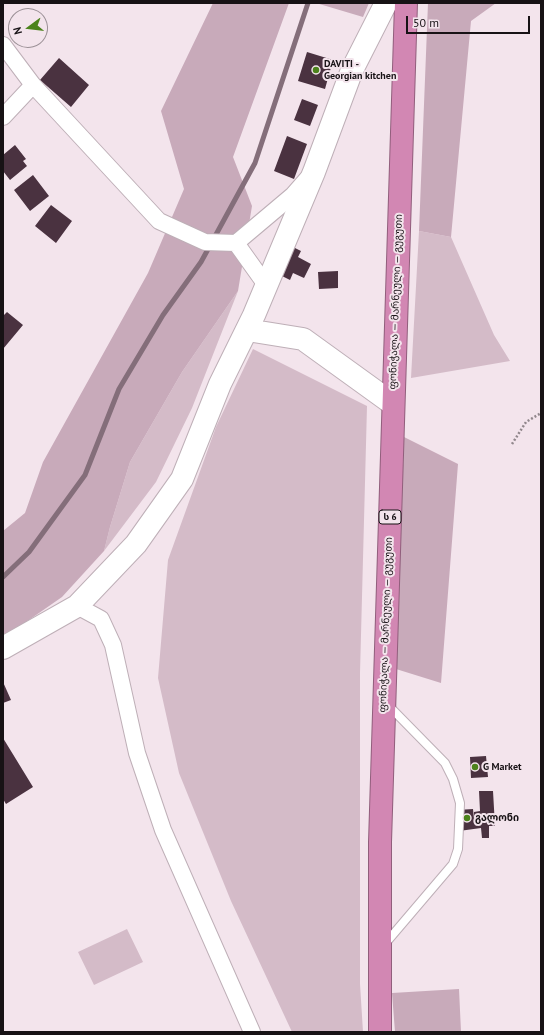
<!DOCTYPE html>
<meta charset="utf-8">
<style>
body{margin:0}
#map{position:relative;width:544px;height:1035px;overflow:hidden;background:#f3e4ec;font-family:"PT Sans",sans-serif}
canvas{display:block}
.frame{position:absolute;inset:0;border:4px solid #171215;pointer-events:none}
.north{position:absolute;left:8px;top:8px;width:40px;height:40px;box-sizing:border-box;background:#f3e4ec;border:1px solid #9b9096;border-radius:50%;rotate:255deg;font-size:11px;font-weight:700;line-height:16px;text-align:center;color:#171215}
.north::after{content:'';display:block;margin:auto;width:14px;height:18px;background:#4c831c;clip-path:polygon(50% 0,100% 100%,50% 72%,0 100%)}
.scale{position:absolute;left:406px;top:16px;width:124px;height:18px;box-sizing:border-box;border:2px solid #171215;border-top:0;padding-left:5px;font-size:12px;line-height:14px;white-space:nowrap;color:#171215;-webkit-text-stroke:3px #f3e4ec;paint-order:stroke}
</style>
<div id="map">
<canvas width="544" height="1035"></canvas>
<div class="frame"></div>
<div class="north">N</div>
<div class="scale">50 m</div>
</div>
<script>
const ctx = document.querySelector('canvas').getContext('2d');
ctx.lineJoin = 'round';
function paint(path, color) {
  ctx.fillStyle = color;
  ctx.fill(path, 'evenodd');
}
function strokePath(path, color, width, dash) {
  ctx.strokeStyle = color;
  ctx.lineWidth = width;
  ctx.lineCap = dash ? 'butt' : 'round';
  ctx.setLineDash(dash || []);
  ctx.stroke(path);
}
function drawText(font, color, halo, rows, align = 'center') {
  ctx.font = font + ' "PT Sans","Noto Sans Georgian",sans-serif';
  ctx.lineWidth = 4;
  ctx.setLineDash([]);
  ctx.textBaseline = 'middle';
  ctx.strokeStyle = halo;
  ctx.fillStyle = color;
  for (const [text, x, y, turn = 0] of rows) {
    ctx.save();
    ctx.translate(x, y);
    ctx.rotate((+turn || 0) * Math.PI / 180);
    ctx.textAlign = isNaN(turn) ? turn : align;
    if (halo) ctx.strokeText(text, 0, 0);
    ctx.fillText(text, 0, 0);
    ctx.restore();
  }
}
paint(new Path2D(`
 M419,231L451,237L494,335L510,361L411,378Z
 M238,291L192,408L156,482L104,551L110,527L130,462L182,372Z
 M253,349L367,406L360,673V984L363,1032H292L231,901L179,773L158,678L168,560L216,427Z
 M127,929L143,962L94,985L78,952Z`), '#d4bbc8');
paint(new Path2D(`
 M213,3H289L233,157L252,206L238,291L182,372L130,462L110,527L104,551L62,597L3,638V531L25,513L43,462L148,273L184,189L161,111Z
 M316,3H369L363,17Z
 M428,3H496L471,21L451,237L419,231Z
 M404,437L458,464L441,683L396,669Z
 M459,989L461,1032H395L392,993Z`), '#c8aaba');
strokePath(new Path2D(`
 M3,577L29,552L85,475L119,389L163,315L201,262L255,163L308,3`), '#846e7a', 5);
paint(new Path2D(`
 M307,52L333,60L325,89L298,81Z
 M59,58L89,85L71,107L40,80Z
 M302,99L318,105L310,126L294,120Z
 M287,136L307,144L294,179L274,171Z
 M15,145L26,159L23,161L27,166L10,180L3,171V155Z
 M33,175L49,196L30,211L14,190Z
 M51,205L72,221L56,243L35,226Z
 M289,245L301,251L298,257L311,264L304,278L293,273L290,280L276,273Z
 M338,271V288L319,289L318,272Z
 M7,312L23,325L3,349V316Z
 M3,682L11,700L3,703Z
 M3,738L33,787L6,804L3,799Z
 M486,756L488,777L471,778L470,757Z
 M479,791H493L495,826H489V838H482L481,828L459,831L457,810L473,809L474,819V812L480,811Z`), '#4a3240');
const lane = new Path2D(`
 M384,945L453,864L458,849L460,803L453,779L445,763L388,705`);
const street = new Path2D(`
 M3,45L33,85L159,221L205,242L236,243L293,195L307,179
 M3,117L33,85
 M236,243L266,285
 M77,606L101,619L113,645L137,753L163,830L252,1032`);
const secondary = new Path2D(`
 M247,330L303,339L393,404
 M3,648L77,606L136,544L182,479L220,384L254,315L314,172L352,70L386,3`);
const highway = new Path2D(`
 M380,1032V842L406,3`);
strokePath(lane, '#beafb7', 10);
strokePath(street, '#beafb7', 18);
strokePath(secondary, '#beafb7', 24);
strokePath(highway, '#915e7c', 24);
strokePath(new Path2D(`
 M512,444L526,422L541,413`), '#91878c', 2.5, [2, 2]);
strokePath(lane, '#fff', 8);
strokePath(street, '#fff', 16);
strokePath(secondary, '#fff', 22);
strokePath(highway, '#d287b3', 22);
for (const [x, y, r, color] of [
 [316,70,4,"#4c831c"],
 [475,767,4,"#4c831c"],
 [467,818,4,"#4c831c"]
]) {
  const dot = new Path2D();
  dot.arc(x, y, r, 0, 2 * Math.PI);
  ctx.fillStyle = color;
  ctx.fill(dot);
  strokePath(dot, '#f3e4ec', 1.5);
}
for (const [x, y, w] of [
 [390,517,22]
]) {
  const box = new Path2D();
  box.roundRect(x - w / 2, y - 7, w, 14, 3);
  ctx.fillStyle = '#f3e4ec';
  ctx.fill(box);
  strokePath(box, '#171215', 1);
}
drawText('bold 9px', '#171215', null, [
 ["ს 6",390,517]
]);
drawText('bold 10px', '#171215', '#f3e4ec', [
 ["DAVITI -",324,64],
 ["Georgian kitchen",324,76],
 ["G Market",483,767],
 ["გალონი",475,818]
], 'left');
drawText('10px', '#171215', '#f3e4ec', [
 ["ფონიჭალა — მარნეული — გუგუთი",396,302,-88],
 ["ფონიჭალა — მარნეული — გუგუთი",386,625,-88]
]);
</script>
